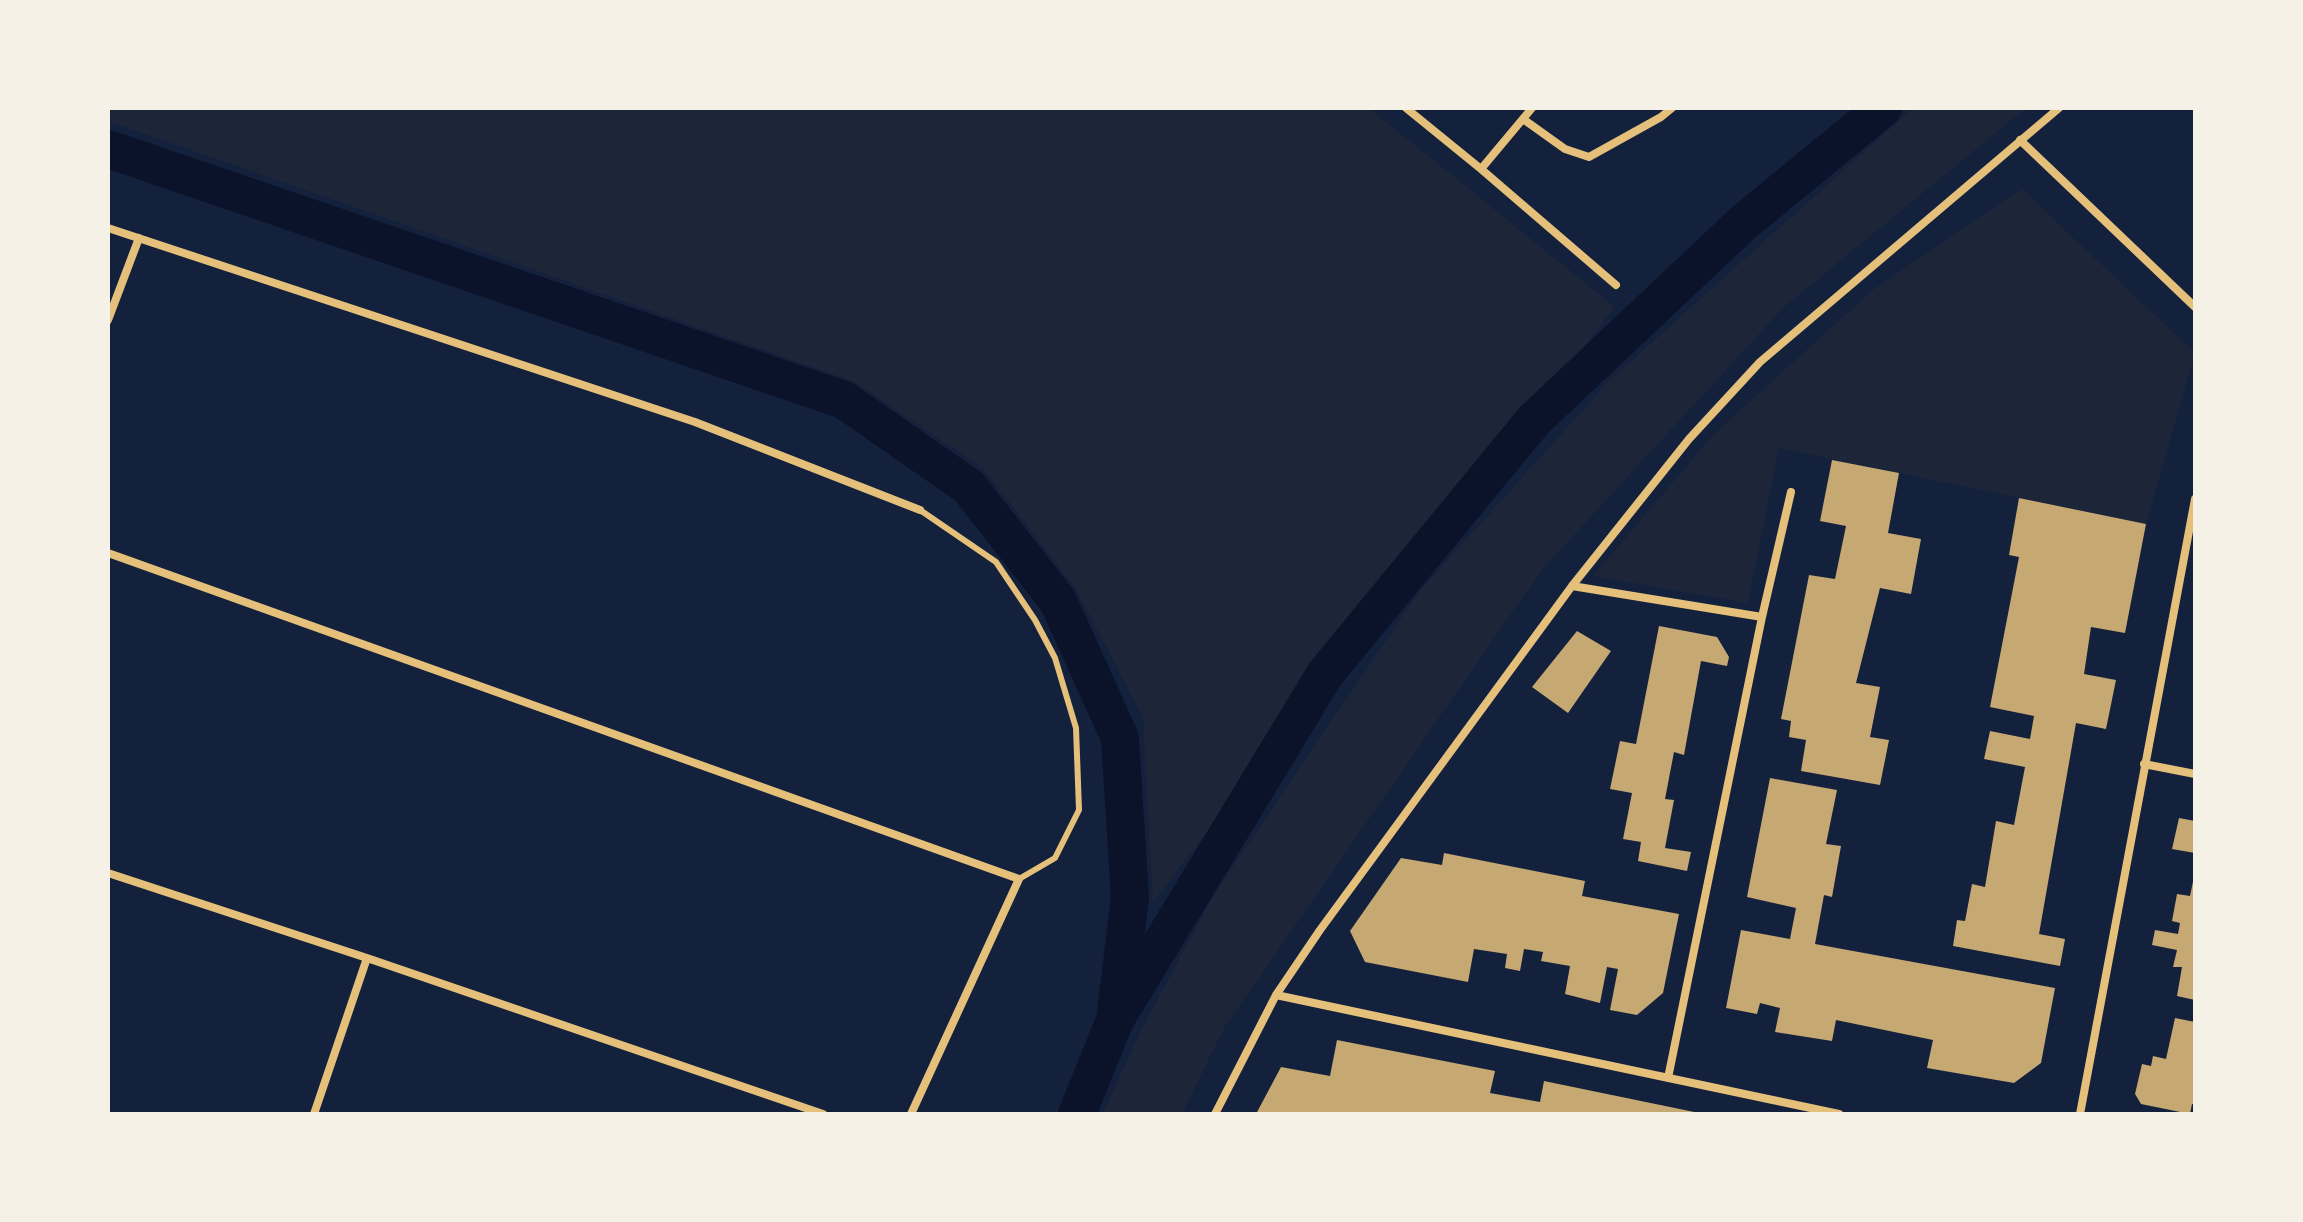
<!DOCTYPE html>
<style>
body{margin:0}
#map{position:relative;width:2303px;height:1222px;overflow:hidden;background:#14213d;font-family:Roboto,sans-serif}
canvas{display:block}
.frame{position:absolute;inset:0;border:110px solid #f6f1e7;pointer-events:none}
</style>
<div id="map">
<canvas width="2303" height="1222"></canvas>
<div class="frame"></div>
</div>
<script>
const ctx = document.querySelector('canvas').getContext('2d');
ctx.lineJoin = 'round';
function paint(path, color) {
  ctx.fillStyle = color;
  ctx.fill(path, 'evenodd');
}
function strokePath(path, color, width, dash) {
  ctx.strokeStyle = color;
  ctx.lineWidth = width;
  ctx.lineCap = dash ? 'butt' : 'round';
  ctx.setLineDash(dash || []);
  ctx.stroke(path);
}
paint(new Path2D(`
 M108,108H1369L1615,307L1153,902L1143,717L1076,589L984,469L855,382L108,121Z
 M1913,108H2026L1783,308L1540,572L1224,1028L1182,1114H1103L1140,1032L1215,893L1419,592L1610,380Z
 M2022,189L2195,353L2146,524L1779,448L1748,603L1593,576L1713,435L1874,289Z`), '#1d2539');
strokePath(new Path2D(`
 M108,149L844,400L969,487L1058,601L1120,738L1130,898L1115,1020
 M1077,1114L1115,1020L1325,674L1534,420L1743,223L1883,108`), '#0b132b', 38);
paint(new Path2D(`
 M1832,460L1899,473L1888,533L1921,539L1911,594L1880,588L1856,683L1880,687L1870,737L1889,740L1880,785L1801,771L1806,740L1789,737L1791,721L1781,719L1809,575L1835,579L1846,526L1820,521Z
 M2019,498L2146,524L2125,633L2091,627L2084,674L2116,680L2106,729L2076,723L2039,934L2065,939L2060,966L1953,946L1957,920L1965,921L1972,884L1985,887L1996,821L2014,825L2025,767L1984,759L1990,731L2030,739L2034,716L1990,707L2019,557L2009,555Z
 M1659,626L1717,637L1729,657L1727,666L1701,661L1684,755L1674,752L1665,799L1674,800L1665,848L1691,852L1687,871L1638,861L1641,842L1623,839L1632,793L1610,789L1620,741L1636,744Z
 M1577,631L1611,651L1568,713L1532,687Z
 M1770,778L1837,790L1826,844L1841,846L1832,897L1824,895L1815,944L2055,988L2041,1063L2014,1083L1927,1068L1933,1040L1836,1020L1832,1041L1775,1032L1780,1008L1760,1003L1757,1014L1726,1008L1741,930L1790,939L1796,908L1747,897Z
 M2179,818L2195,821V853L2172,849Z
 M1444,853L1585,881L1582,896L1679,914L1663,993L1637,1015L1610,1010L1618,969L1607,967L1600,1003L1565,994L1570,966L1541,961L1543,952L1524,949L1520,971L1505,968L1507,954L1474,949L1468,982L1365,962L1350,931L1401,858L1442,865Z
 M2194,877L2195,878V1000L2177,996L2182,967H2173L2177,950L2152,945L2155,930L2178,934L2180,923L2172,921L2177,894L2190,896Z
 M2175,1018L2195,1022V1105L2192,1104L2190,1114L2141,1104L2135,1094L2142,1064L2151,1066L2153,1056L2166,1059Z
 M1337,1040L1495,1071L1490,1093L1540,1102L1544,1081L1704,1114H1256L1281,1067L1330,1076Z`), '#c6a872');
strokePath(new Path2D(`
 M920,510L996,562L1035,620L1055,658L1076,728L1079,810L1055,858L1019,879`), '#e5c07b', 6);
strokePath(new Path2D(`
 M1406,108L1481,169L1616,285
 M1523,119L1565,149L1589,157L1661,117L1672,108
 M2020,140L2195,307
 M1481,169L1532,108
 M108,228L695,422L920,510
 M108,320L139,238
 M108,553L1019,879L911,1114
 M1572,586L1762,617
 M2144,764L2195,774
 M108,873L367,958L823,1114
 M1276,995L1839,1114
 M1668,1078L1762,617L1791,492
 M314,1114L367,958
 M1215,1114L1276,995L1320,930L1572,586L1689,439L1760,362L2059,108
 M2080,1114L2195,499`), '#e5c07b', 8);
</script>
